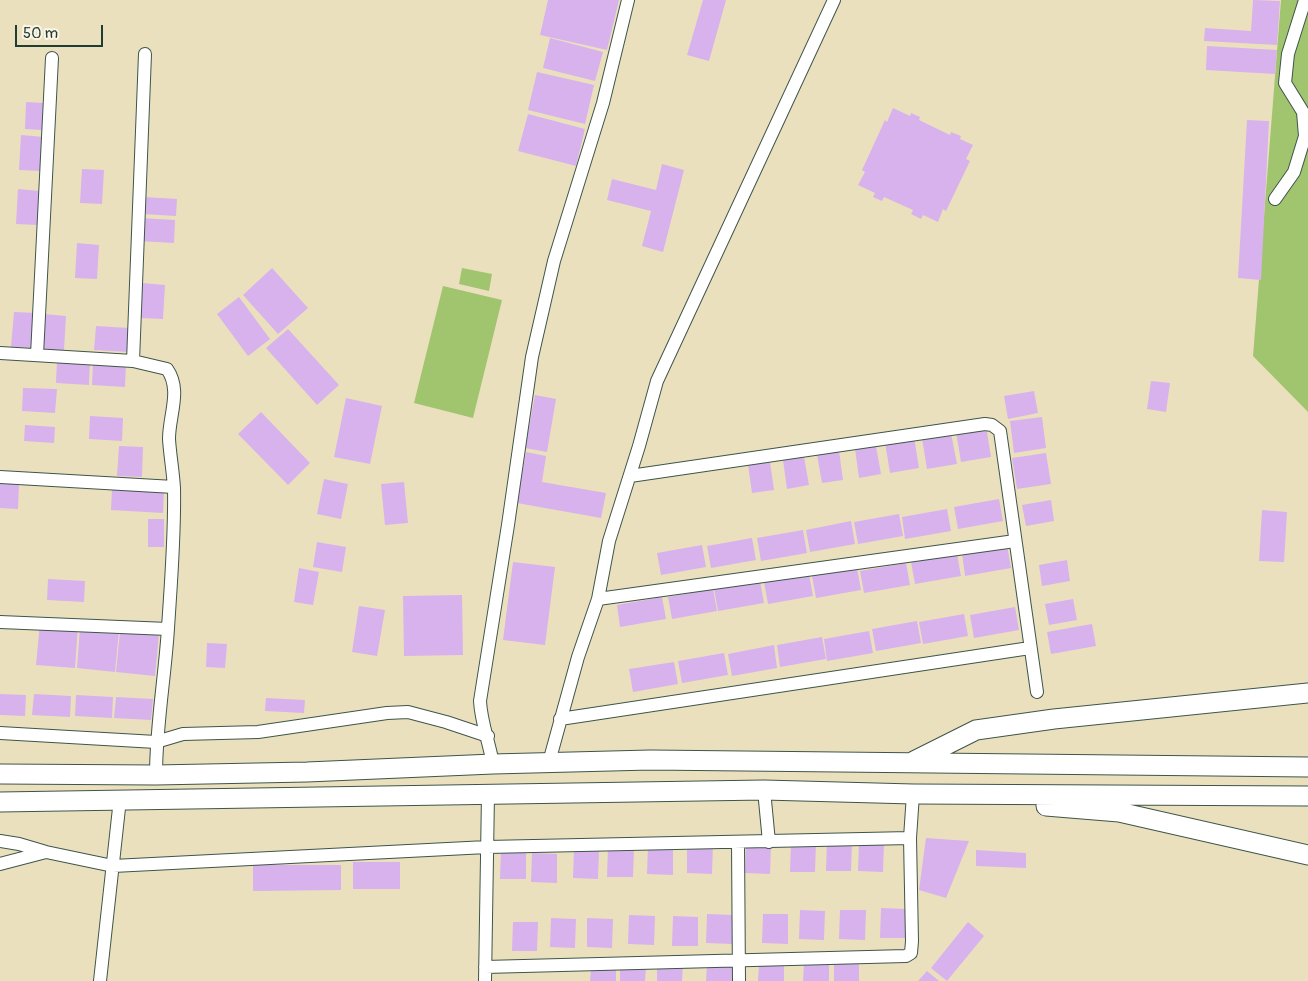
<!DOCTYPE html>
<style>
body{margin:0}
#map{position:relative;width:1308px;height:981px;overflow:hidden;background:#ebe0be;font-family:Pangolin,sans-serif}
canvas{display:block}
.scale{position:absolute;left:15px;top:25px;width:88px;height:22px;box-sizing:border-box;border:2px solid #1f3d34;border-top:0;padding-left:6px;font-size:15px;line-height:18px;white-space:nowrap;color:#1f3d34;-webkit-text-stroke:4px #fcf5e5;paint-order:stroke}
</style>
<div id="map">
<canvas width="1308" height="981"></canvas>
<div class="scale">50 m</div>
</div>
<script>
const ctx = document.querySelector('canvas').getContext('2d');
ctx.lineJoin = 'round';
function paint(path, color) {
  ctx.fillStyle = color;
  ctx.fill(path, 'evenodd');
}
function strokePath(path, color, width, dash) {
  ctx.strokeStyle = color;
  ctx.lineWidth = width;
  ctx.lineCap = dash ? 'butt' : 'round';
  ctx.setLineDash(dash || []);
  ctx.stroke(path);
}
paint(new Path2D(`
 M1281,0H1308V412L1253,356Z
 M462,268L492,274L489,291L459,284Z
 M443,286L502,300L473,418L414,403Z`), '#a1c56e');
paint(new Path2D(`
 M548,0H619L607,50L540,35Z
 M703,0H726L709,61L687,55Z
 M1253,0L1280,1L1277,45L1204,41L1205,28L1251,31Z
 M550,38L603,52L595,81L543,68Z
 M1207,46L1277,50L1275,74L1206,70Z
 M537,72L594,85L585,124L528,110Z
 M26,102L43,103L42,130L25,129Z
 M893,108L910,116L911,113L920,117L919,120L950,135L951,132L961,136L960,139L973,145L966,159L970,161L946,211L943,209L938,222L923,215L921,219L911,214L913,210L884,197L882,201L873,197L875,193L858,185L865,172L862,170L885,120L887,122Z
 M528,114L585,129L576,166L518,151Z
 M1247,120L1269,121L1261,280L1238,278Z
 M21,135L44,137L41,171L19,170Z
 M662,164L684,170L663,252L642,246L651,211L607,200L612,179L656,190Z
 M82,169L104,170L102,204L80,203Z
 M18,189L40,191L38,225L16,224Z
 M144,197L177,199L176,216L143,214Z
 M140,218L175,220L174,243L139,241Z
 M77,243L99,245L97,279L75,278Z
 M272,268L308,308L278,334L243,295Z
 M142,283L165,285L163,319L140,318Z
 M239,297L270,339L248,356L217,314Z
 M14,312L36,313L34,348L11,347Z
 M43,314L66,316L64,350L42,349Z
 M96,326L129,328L128,352L94,350Z
 M288,329L339,385L317,405L266,348Z
 M57,360L90,361L89,385L56,383Z
 M93,361L126,363L125,387L92,385Z
 M1151,381L1170,383L1166,412L1147,409Z
 M23,388L57,389L55,413L22,411Z
 M1034,391L1038,413L1008,419L1004,396Z
 M535,395L556,399L547,452L525,448Z
 M346,398L382,406L370,464L334,457Z
 M261,412L310,463L288,485L238,434Z
 M90,416L123,418L122,441L89,439Z
 M1042,417L1046,448L1014,453L1010,421Z
 M25,425L55,427L54,443L24,441Z
 M986,426L991,457L961,462L956,432Z
 M951,433L957,464L927,469L922,438Z
 M914,437L919,468L890,473L885,442Z
 M119,446L143,447L142,477L117,476Z
 M876,446L881,474L859,478L855,449Z
 M839,451L843,480L822,483L817,455Z
 M526,452L546,456L542,482L606,493L601,518L517,503Z
 M1046,453L1051,484L1017,489L1012,458Z
 M804,457L809,485L787,489L783,460Z
 M770,462L774,490L752,493L748,465Z
 M324,479L348,484L341,519L317,514Z
 M404,482L408,523L385,525L381,484Z
 M0,483L19,484L18,509L0,508Z
 M112,488L164,491L163,513L111,510Z
 M999,499L1003,521L958,529L954,507Z
 M1051,500L1054,521L1026,526L1022,505Z
 M947,509L951,531L905,539L902,517Z
 M1262,510L1287,512L1284,562L1259,561Z
 M899,514L903,536L858,544L854,522Z
 M148,519H164V547H148Z
 M851,521L855,544L810,552L806,530Z
 M803,530L807,553L761,561L757,538Z
 M752,538L756,560L711,568L707,546Z
 M317,542L346,547L342,572L313,567Z
 M702,545L706,567L661,575L657,553Z
 M1007,545L1011,568L965,576L962,553Z
 M957,554L961,576L915,584L911,562Z
 M1067,560L1070,581L1042,586L1039,565Z
 M513,562L555,567L545,645L503,640Z
 M906,563L910,585L864,593L860,571Z
 M299,568L319,572L313,605L294,602Z
 M857,568L861,590L816,598L812,576Z
 M809,574L813,596L768,604L764,582Z
 M48,579L85,581L84,602L47,600Z
 M760,581L764,603L718,611L714,589Z
 M713,589L717,611L672,619L668,597Z
 M462,595L463,655L404,656L403,596Z
 M662,597L666,619L620,627L617,605Z
 M1073,599L1077,620L1049,625L1045,604Z
 M359,606L385,610L377,656L352,652Z
 M1015,607L1019,630L974,638L970,615Z
 M964,614L968,636L923,644L919,622Z
 M917,621L921,643L876,651L872,629Z
 M40,623L78,627L75,668L36,665Z
 M1092,624L1096,646L1051,654L1047,632Z
 M80,627L119,631L115,672L77,668Z
 M120,631L159,634L155,676L116,672Z
 M869,631L873,653L827,661L824,639Z
 M822,637L826,659L780,667L777,645Z
 M207,643L227,644L225,668L206,667Z
 M774,645L777,668L732,676L728,654Z
 M724,653L728,675L682,683L678,661Z
 M674,662L678,684L633,692L629,669Z
 M0,694L26,695L25,716L0,715Z
 M34,694L71,696L70,717L32,715Z
 M76,695L113,697L112,718L75,716Z
 M116,697L153,699L151,720L114,718Z
 M266,698L305,700L304,713L265,711Z
 M926,838L969,841L946,898L919,890Z
 M827,841L852,842L851,871H826Z
 M791,842L816,843L815,872H790Z
 M859,842L884,843L883,872L858,871Z
 M687,844H713L712,874L687,873Z
 M746,844L771,845L770,874L745,873Z
 M648,845H673V875L647,874Z
 M608,847L634,848L633,877H607Z
 M501,849L526,850V879H500Z
 M574,849L599,850L598,879L573,878Z
 M976,850L1026,853V868L976,866Z
 M532,853L557,854V883L531,882Z
 M353,862H400V889H353Z
 M253,865H341V890L253,891Z
 M881,908L906,909L905,938H880Z
 M800,910L825,911L824,940L799,939Z
 M840,910H866L865,940L839,939Z
 M707,914L733,915L732,944L706,943Z
 M763,914H788V944L762,943Z
 M629,915L655,916L654,945L628,944Z
 M673,916L698,917V946H672Z
 M551,918L576,919L575,948L550,947Z
 M587,918L613,919L612,948L587,947Z
 M513,922H538L537,951H512Z
 M968,922L984,936L947,981L931,968Z
 M834,959H859V981H834Z
 M657,962L683,963L682,981H657Z
 M804,962H829V981H803Z
 M707,964H732V981H706Z
 M759,964L784,965V981H758Z
 M620,965L646,966L645,981H620Z
 M591,969L616,970V981H590Z
 M927,971L939,981H918Z`), '#d8b2ec');
const minor = new Path2D(`
 M1275,199L1294,172L1305,136L1303,112L1285,83L1288,54L1305,0
 M0,353L133,361L167,369C182,390 169,415 169,439C170,455 173,471 174,488C175,534 171,581 168,628C165,677 156,725 156,775
 M37,355L52,58
 M133,361L145,54
 M630,476L985,424L992,425L1000,431L1037,692
 M0,477L174,487
 M598,599L1015,541
 M0,622L168,629
 M560,719L1030,648
 M0,733L156,742L183,734L258,732L387,713L408,712L446,722L488,736
 M549,762L578,657L598,599L609,541L639,446L657,381L834,0
 M493,764C489,742 481,722 480,701L508,525L532,357L554,261L603,103L628,0
 M764,790L769,842
 M0,841L19,844L46,852L113,866L487,847L910,838
 M738,843L739,981
 M0,864L46,852
 M485,967L906,956L911,953L912,941L910,838L913,794
 M100,981L120,799
 M485,981L488,794`);
const highway = new Path2D(`
 M914,761L976,730L1054,719L1308,693
 M0,774L156,775L307,772L493,764L650,760L1308,767
 M0,802L764,790L913,794L1308,796
 M1046,806L1119,812L1308,855`);
strokePath(minor, '#3e5549', 14);
strokePath(highway, '#3e5549', 21);
strokePath(minor, '#fff', 12);
strokePath(highway, '#fff', 19);
</script>
